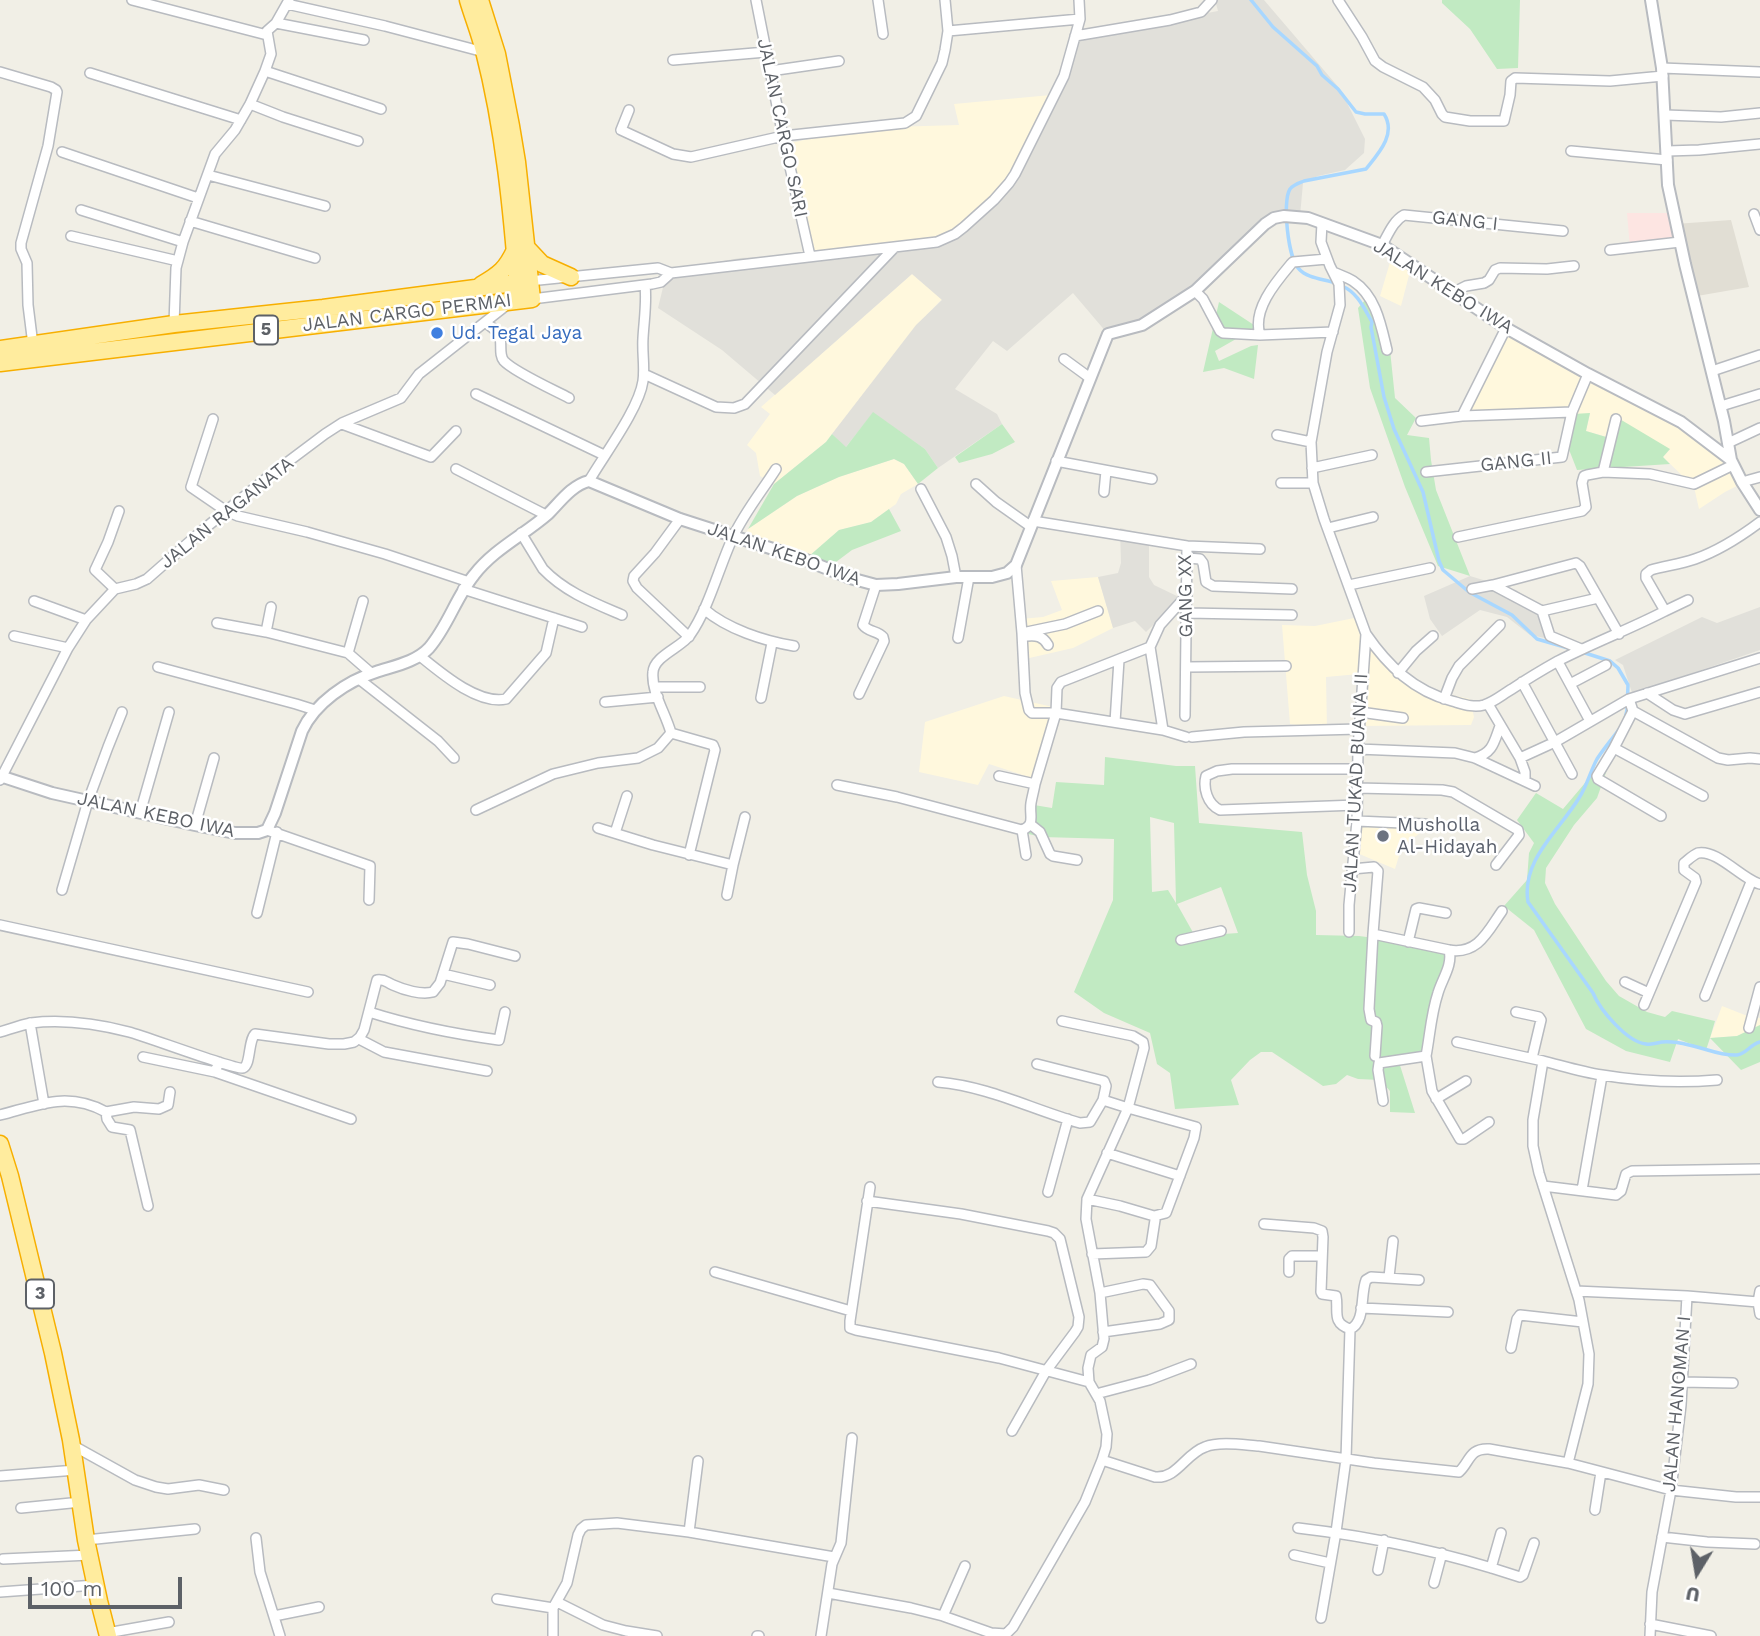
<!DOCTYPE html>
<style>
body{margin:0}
#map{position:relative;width:1760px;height:1636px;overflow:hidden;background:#f1efe6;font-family:"Work Sans",sans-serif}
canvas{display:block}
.north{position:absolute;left:1662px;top:1538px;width:70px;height:70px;-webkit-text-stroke:5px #fff;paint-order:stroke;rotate:191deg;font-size:19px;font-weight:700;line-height:28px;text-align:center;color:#5d6167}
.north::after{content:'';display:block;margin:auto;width:24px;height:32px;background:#5d6167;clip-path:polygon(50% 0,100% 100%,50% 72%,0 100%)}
.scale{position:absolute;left:28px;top:1577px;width:154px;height:32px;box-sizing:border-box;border:4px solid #5d6167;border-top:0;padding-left:9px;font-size:21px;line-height:24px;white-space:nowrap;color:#5d6167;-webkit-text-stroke:5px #fff;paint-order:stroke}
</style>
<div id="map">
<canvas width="1760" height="1636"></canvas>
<div class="north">U</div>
<div class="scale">100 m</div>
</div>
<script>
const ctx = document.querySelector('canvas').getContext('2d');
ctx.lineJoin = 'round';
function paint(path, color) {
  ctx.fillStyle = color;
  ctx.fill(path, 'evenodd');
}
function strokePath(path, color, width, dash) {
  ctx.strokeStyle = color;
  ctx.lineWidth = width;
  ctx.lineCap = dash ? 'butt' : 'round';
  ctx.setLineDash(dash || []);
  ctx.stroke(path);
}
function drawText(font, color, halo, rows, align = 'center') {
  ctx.font = font + ' "Work Sans",sans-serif';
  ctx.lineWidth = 5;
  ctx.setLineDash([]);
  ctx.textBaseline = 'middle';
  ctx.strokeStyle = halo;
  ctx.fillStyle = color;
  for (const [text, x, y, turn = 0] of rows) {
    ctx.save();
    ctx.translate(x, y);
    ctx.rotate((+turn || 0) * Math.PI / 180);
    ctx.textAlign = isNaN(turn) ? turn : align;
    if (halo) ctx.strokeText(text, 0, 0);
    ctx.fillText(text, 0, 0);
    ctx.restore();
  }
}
paint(new Path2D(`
 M1051,95L1013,177L959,232L861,251L804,255L787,144L856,128L959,125L954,104Z
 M1394,249L1413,260L1401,306L1380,296Z
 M912,274L942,299L916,326L826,442L774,484L760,476L756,453L747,445L770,414L761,407Z
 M1509,326L1593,371L1737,464L1751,479L1725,492L1699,509L1694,487L1663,457L1670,449L1614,439L1586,431L1590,414L1465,415Z
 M894,459L904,464L918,484L901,494L896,504L871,522L839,530L808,557L744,537L748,529L797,496L839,477Z
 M1098,577L1113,628L1073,648L1025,659L1020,619L1043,617L1062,610L1051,581Z
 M1364,616L1369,637L1398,674L1435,691L1470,699L1474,717L1471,725L1356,726L1359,674L1326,677L1327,730L1290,724L1282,625L1315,626Z
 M1004,696L1053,707L1035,779L989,764L978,785L919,772L925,722Z
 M1440,819L1402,846L1395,869L1357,853H1351L1360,844V820L1383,821Z
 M1722,1006L1750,1017L1760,1018V1025L1737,1036L1710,1038Z`), '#fff8dd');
paint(new Path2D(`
 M1215,0H1264L1340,89L1365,139L1364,153L1345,170L1318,176L1303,183L1300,216L1265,219L1196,289L1154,315L1107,333L1073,293L1007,351L993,341L955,389L997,414L1002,424L938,468L925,449L873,413L845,448L832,434L916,325L942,300L912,274L775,395L722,350L658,308L667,271L740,258L804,255L861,251L959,232L1013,177L1078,37L1218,11Z
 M1120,528L1149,535V577L1154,585L1181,598L1146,632L1135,621L1113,628L1098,577L1118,573L1121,563Z
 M1470,576L1516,590L1541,607L1560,641L1530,635L1507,617L1480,610L1442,636L1430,619L1424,596Z
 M1760,607V650L1649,688L1633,696L1623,665L1615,660L1702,617L1717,623Z`), '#e1e0da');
paint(new Path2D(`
 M1731,220L1749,287L1697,296L1675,224Z`), '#e1ded4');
paint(new Path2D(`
 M1627,213H1671L1683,246L1630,248Z`), '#fde5e2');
paint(new Path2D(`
 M1442,0H1520L1518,68L1497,69L1470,29L1442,3Z
 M1366,299L1390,350L1395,398L1416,418L1407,435L1429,438L1431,460L1436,490L1470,576L1438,566L1405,487L1370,388L1358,308Z
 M1219,302L1257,327L1215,351L1219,361L1251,346L1258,345L1254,379L1224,368L1203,372Z
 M873,412L925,449L938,468L918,484L904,464L894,459L839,477L797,496L748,529L774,484L826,442L832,434L846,447Z
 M1590,413L1586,431L1613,439L1618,418L1670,449L1663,457L1670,464L1577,470L1568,447L1573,414Z
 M1002,424L1015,442L992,454L959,463L955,457Z
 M889,509L901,531L852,550L832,565L808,557L839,530L871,522Z
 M1105,757L1176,766H1195L1199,823L1302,832L1307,875L1316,911V935L1359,936L1452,948L1426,1057L1398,1059L1415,1113L1390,1112V1091L1380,1080L1358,1079L1347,1075L1336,1084L1323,1086L1272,1052H1261L1250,1060L1231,1080L1239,1105L1175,1109L1170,1073L1157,1064L1150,1033L1104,1013L1074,992L1113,900L1114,839L1042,837L1024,833L1034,805L1052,808L1056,782L1104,785ZM1150,817L1174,823L1176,903L1168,890L1152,892ZM1221,887L1238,933L1195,936L1177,904Z
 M1601,764L1608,767L1597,798L1574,825L1546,868L1545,883L1555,904L1606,981L1619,996L1647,1012L1665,1017L1672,1011L1715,1021L1710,1038L1737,1036L1760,1025V1062L1741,1070L1710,1038L1706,1050L1678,1039L1670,1062L1626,1051L1586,1029L1534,930L1504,906L1527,880L1529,853L1534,843L1517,820L1536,793L1563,809Z`), '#c1eac2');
strokePath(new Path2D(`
 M1251,0L1273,27L1317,66L1322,75L1338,89L1356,112L1365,114H1384C1397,134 1378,154 1366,169L1304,181C1299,183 1294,184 1290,189C1282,201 1288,259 1299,269C1307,278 1323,279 1335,283
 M1342,286C1357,292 1364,308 1372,322L1371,327L1384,397L1394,429L1423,492L1439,561L1443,570L1469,592L1512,615L1537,639L1568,648
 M1582,652L1610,661L1618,668L1628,685L1627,710L1625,719
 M1620,728C1613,738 1604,748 1597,759C1590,772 1587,786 1579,798C1559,831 1521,860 1528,902L1593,993C1600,1010 1627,1042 1646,1044C1652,1045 1657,1043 1662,1042C1671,1041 1681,1043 1689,1045C1705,1048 1720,1056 1737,1055C1746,1054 1751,1044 1760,1042`), '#a8d7ff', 3.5);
const minor = new Path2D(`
 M132,0L267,35
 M756,0L783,136L810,256
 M878,0L883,34
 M945,0L948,31L1080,19
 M1338,0L1362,37L1375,61L1383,67L1423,87L1435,100L1442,114L1445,117L1470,121H1504L1510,95L1511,81L1515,78L1610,81L1663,76
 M287,4L385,26L484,52
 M276,23L364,40
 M1075,36L1170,20L1201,12L1212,0
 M673,60L766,52
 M1662,68L1760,72
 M265,71L381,109
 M770,71L839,61
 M0,72L51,87L56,90L57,92L48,146L21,243V249L27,263L28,305L33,345
 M90,73L241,120
 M250,104L283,117L358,141
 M629,110L621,130L673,154L691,157L783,136L905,123L916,116L942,63L945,50L948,31
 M1665,115L1721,117L1760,113
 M1571,151L1667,160
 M1667,151L1699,150L1760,144
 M62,152L198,198
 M208,175L325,206
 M81,210L183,242
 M1754,214L1760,230
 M190,221L315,258
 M1322,223L1321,242L1330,266L1339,284L1340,305L1327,352L1311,442L1313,483L1324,519L1366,634C1388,666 1414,691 1452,701C1463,704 1473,708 1484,705C1494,702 1503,694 1512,689C1527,679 1542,670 1558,661C1593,643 1630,629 1665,611L1646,578V574L1651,570C1665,566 1681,564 1695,559C1718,551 1740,537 1760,522
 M71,236L178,261
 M1382,245C1388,235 1393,221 1404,215L1563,231
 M1610,250L1680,242
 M1333,272C1340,275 1347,277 1353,281C1376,296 1381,325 1387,350
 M529,281L658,268L671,273L937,242L955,234L964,227L994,200L1009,183L1015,174L1064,76L1080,19L1079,0
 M1195,291L1203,299L1220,331L1223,333L1260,335L1333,332
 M1454,292L1466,286L1484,283L1489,280L1495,270L1500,268L1547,269L1574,266
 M532,299L652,284L661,282L671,273
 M486,323C490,326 496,330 499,334C503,343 498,354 504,361C514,372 554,390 569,398
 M174,324L176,268L183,242L215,154L235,130L250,104L265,71L271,54L267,31L276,23L289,0
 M1260,335C1252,310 1275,283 1291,264L1293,262L1327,259
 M1064,359L1090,378
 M1712,371L1760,355
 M644,374L716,407L734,408L745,404L894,248
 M476,394L604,455
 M1721,406L1760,394
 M1462,416L1506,328
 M213,419L191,487L226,511L238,516L307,532L385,554L469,582
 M1421,421L1462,416L1572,412
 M342,424L431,457L456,431
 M1277,435L1311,442
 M1728,443L1760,428
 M1056,461L1152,479
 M1312,468L1372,455
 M456,469L546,515
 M1426,472L1562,457L1572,412L1588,374
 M1603,472L1616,419
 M589,481C604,455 639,409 643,381C645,367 642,353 643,338C644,320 647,302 645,285
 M1742,482L1760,477
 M1281,483H1313
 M976,484L996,502L1030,526
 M921,489L946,537L952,556L956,577
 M1104,492L1106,471
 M680,519L655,553L634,576L633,581L637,588L689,637
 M1033,521L1187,546L1185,716
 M1328,528L1373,517
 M521,533L543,569C565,592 594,603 622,615
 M1458,537L1582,511L1586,507L1582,483L1584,476L1587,475L1603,472L1650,474L1694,484L1733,465
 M1187,546L1260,549
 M1187,558L1200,559L1203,563L1206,582L1213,586L1292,589
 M1016,565L1022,633L1025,693L1029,710L1032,713H1056L1163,730
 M1349,585L1430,568
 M1493,585L1576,563L1580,566L1619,634
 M115,589L95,570L108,542L119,511
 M463,589L582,627
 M1472,589L1493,585L1542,611L1550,636L1581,649
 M34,601L86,620
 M704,609C727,629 764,641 794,646
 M1542,611L1598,598
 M1665,611L1688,600
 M1187,613L1292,615
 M217,623L266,632L348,653L371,673
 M266,632L271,607
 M1022,633L1065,624L1098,611
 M14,636L68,648
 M1027,636C1036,635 1043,636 1048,645
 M958,638L969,577
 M348,653L363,601
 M420,656C441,673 478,705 506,699L546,653L554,618
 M1558,662L1590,721
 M158,667L296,704L315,710
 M1187,667L1286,666
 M1398,673L1416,651L1433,636
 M359,679L438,741L454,758
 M1522,682L1572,774
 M1570,684L1606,665
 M655,687H700
 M1647,693L1673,710L1685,714L1760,692
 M859,694L884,641L883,637C878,631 868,632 863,625L876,585
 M761,698L772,643
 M1444,699L1452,678L1459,666L1500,625
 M1629,699L1633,711L1718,758L1728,760L1750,758L1760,759
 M605,702L658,697
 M1488,704L1520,758L1555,742L1629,699L1760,658
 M1633,711L1614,748L1703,796
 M1360,712L1403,718
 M1115,722L1119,660
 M671,733C666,714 651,692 653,672C654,656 682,647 690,635C709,608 719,567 733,537C744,513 762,491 776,469
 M671,733L713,745L715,750L689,855
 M1186,737L1163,730L1150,647L1160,625L1187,595
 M1192,737L1244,732L1359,729
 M1614,748L1597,776L1598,779L1661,816
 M1358,749L1455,753L1475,758L1535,786
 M1475,758C1493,753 1494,742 1500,726
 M1520,758L1525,772V781
 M999,776L1035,784L1056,713L1057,688L1061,682L1150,647
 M0,780L68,648L86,620L115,589L136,584L147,579L204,529L273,473L325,434L342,423L401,398L419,374L508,304
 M837,785L897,797L1022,830C1036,825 1029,815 1031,803C1032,797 1034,790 1035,784
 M1357,788L1442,790L1453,792L1518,830L1519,835L1496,865
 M1357,805L1220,810C1207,804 1203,788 1206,776L1217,771L1232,769H1357
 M476,810L553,774L598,763L638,758L658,748L671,733
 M140,813L169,712
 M1357,821L1425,824
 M1030,824L1040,832L1050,854L1053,856L1077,860
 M195,825L214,758
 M598,828L653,845L733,865L745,817
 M267,830L370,866L369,900
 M1022,830L1026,855
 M615,833L627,796
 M1352,869L1374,867L1378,871L1373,934L1449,950
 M62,890L88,801L108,747L122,712
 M727,895L733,865
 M257,913L277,832
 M0,925L308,992
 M1349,932V905L1357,821L1358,749L1366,634
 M1373,934L1369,1009L1371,1020L1376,1022L1377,1026L1375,1056
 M1181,940L1221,931
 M1408,942L1416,909L1419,908L1446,913
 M443,974L490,985
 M1625,982L1649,993
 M1705,996L1751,882
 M1644,1005L1696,882L1695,878L1684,870V863C1688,860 1693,855 1698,853C1717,849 1743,880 1760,884
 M369,1012C413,1026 454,1034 499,1040L505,1012
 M1516,1012L1539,1017L1541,1020L1532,1058
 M30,1023L44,1104
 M1749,1028L1760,987
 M0,1032C10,1029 21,1025 31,1023C63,1019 98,1024 129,1032C145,1036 235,1070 243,1068C251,1065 248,1041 255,1034L329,1044H344L354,1042L360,1037L364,1030L377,980C385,979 386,982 393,985C404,990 421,995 433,992L440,983L453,942L468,944L515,956
 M359,1039L384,1052L487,1071
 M1457,1042L1543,1061
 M1426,1056C1430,1035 1431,1014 1438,993C1442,979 1453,965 1449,950C1478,955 1488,931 1502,911
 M143,1057L215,1072
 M219,1062L215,1072L351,1119
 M1037,1064L1104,1081L1106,1086L1103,1100
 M938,1082C991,1087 1030,1109 1080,1123L1090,1122L1103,1100L1128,1108L1144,1048L1143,1042L1133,1036L1062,1021
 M1436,1099L1466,1081
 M1383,1101L1378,1070L1379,1063L1426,1056L1432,1091L1460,1139H1464L1489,1122
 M106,1112L134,1107L159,1109L168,1105L170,1092
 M0,1115C39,1105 67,1091 106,1112L107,1119L112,1127L130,1130L148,1206
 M1107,1153L1180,1176
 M1543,1186L1616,1195L1621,1191L1626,1174L1632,1171L1760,1169
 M870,1187L850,1321V1328L856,1330L999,1358L1089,1382
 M1582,1190L1602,1076
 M1048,1192L1068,1119
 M867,1201L961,1214L1048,1231L1054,1233L1060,1239L1079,1317L1078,1327L1075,1332L1046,1371L1012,1431
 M1264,1224L1314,1228L1322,1231L1323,1237L1321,1292L1322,1294L1336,1296C1339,1310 1331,1323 1350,1329
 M1092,1254L1146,1252L1151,1246L1155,1220L1154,1216
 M715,1272L851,1311
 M1289,1272V1259L1292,1256H1322
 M1389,1277L1393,1241
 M1576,1291L1687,1296L1758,1302
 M1760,1291L1758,1302L1760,1314
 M1100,1293L1143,1284L1150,1285L1169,1311V1320L1160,1324L1103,1332
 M1361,1308L1448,1312
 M1511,1348L1517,1319L1520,1315L1583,1322
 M1682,1382L1733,1383
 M1096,1394L1149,1380L1191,1364
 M72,1445L135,1480L156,1487L168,1489L199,1485L224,1490
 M1102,1460L1155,1477C1177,1479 1185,1454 1205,1447C1219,1441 1244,1445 1259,1446L1374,1463L1459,1472C1470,1462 1469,1448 1489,1449L1568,1463L1671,1490L1736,1497H1760
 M1568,1463L1588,1384L1589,1354L1579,1300L1539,1173L1533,1146V1120L1543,1061C1563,1066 1582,1072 1602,1075C1638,1081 1681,1083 1717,1080
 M0,1476L76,1470
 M21,1508L81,1502
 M1595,1510L1601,1472
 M1298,1528C1376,1537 1445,1552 1520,1577L1523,1575L1534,1543
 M689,1532L698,1461
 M1662,1537L1707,1542L1755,1544
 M256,1538L260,1572L280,1636
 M86,1540L195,1529
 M1294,1555L1330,1563
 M3,1559L90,1555
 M1491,1568L1501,1533
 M1378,1570L1384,1540
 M1434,1583L1442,1553
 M0,1592L95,1585
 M828,1593L911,1608L943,1616L991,1633L1006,1634L1013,1627L1085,1502L1102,1460L1106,1447L1107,1434L1100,1401L1089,1382L1088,1368L1091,1355L1102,1347L1104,1339L1100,1293L1086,1219L1087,1199L1128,1108L1196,1127L1194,1138L1166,1213L1154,1216L1120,1206L1087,1199
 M497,1599L553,1608
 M557,1602L603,1625L626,1631L657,1636
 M274,1616L319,1607
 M943,1616L965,1566
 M1321,1618L1336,1532L1346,1459L1350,1329C1366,1322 1360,1295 1366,1280L1371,1277L1419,1280
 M1650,1624L1711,1636
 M107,1633L169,1622
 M553,1636V1608L567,1583L578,1535L581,1529L586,1525L617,1523L689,1532L834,1557
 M757,1636H759
 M821,1636L832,1564L841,1543L852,1438
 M1650,1636L1652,1592L1671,1490L1681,1405L1687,1296`);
const tertiary = new Path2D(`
 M1651,0L1662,68L1668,185L1685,264L1724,421L1731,460L1742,482L1760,510
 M0,776L52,793L195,825L235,833H258L267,830L275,813L302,731C315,703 347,681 376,672C394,666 416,662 429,648C448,626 456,597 474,575C494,549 524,535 548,514C560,502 572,485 589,481L680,519L801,558L850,578L876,585L898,584L956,577H992L1007,573L1016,565L1108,334L1142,325L1195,291L1265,224L1274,218L1284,216L1308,218L1382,245L1506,328L1588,374L1681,422L1731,460`);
const trunk = new Path2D(`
 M468,0C473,17 480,34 484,51C504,129 512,211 518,291
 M527,248L542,264L571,277
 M481,285C500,274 506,269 515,250
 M0,349L174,324L323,308L529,281
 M0,363L532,299L517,162L511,126L497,54L480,0
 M0,1144L10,1176L53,1353L71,1440L86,1540L99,1601L108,1636`);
strokePath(minor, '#b8bbc0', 12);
strokePath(tertiary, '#b8bbc0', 14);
strokePath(trunk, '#f7af00', 19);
strokePath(minor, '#fff', 9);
strokePath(tertiary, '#fff', 10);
strokePath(trunk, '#ffec9e', 16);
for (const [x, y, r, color] of [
 [437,333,7,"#3f7fe0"],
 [1383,836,7,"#6b7280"]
]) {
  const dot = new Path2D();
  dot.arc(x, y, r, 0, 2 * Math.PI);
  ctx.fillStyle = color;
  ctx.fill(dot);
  strokePath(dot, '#fff', 2.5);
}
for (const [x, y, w] of [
 [266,330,24],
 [40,1294,28]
]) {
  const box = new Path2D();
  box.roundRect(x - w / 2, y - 14.5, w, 29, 5);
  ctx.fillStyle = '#fff';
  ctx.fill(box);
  strokePath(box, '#5d6167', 2);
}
drawText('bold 18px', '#5d6167', null, [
 ["5",266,330],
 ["3",40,1294]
]);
drawText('19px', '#5d6167', '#fff', [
 ["JALAN CARGO SARI",782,128,78],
 ["GANG I",1465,221,6],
 ["JALAN KEBO IWA",1443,287,32],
 ["JALAN CARGO PERMAI",407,313,-7],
 ["GANG II",1516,462,-6],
 ["JALAN RAGANATA",227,513,-39],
 ["JALAN KEBO IWA",784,554,19],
 ["GANG XX",1186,596,-91],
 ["JALAN TUKAD BUANA II",1356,783,-87],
 ["JALAN KEBO IWA",156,815,12],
 ["JALAN HANOMAN I",1677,1404,-85]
]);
drawText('19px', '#366cbe', '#fff', [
 ["Ud. Tegal Jaya",451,333]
], 'left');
drawText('19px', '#5b616d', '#fff', [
 ["Musholla",1397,825],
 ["Al-Hidayah",1397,847]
], 'left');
</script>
